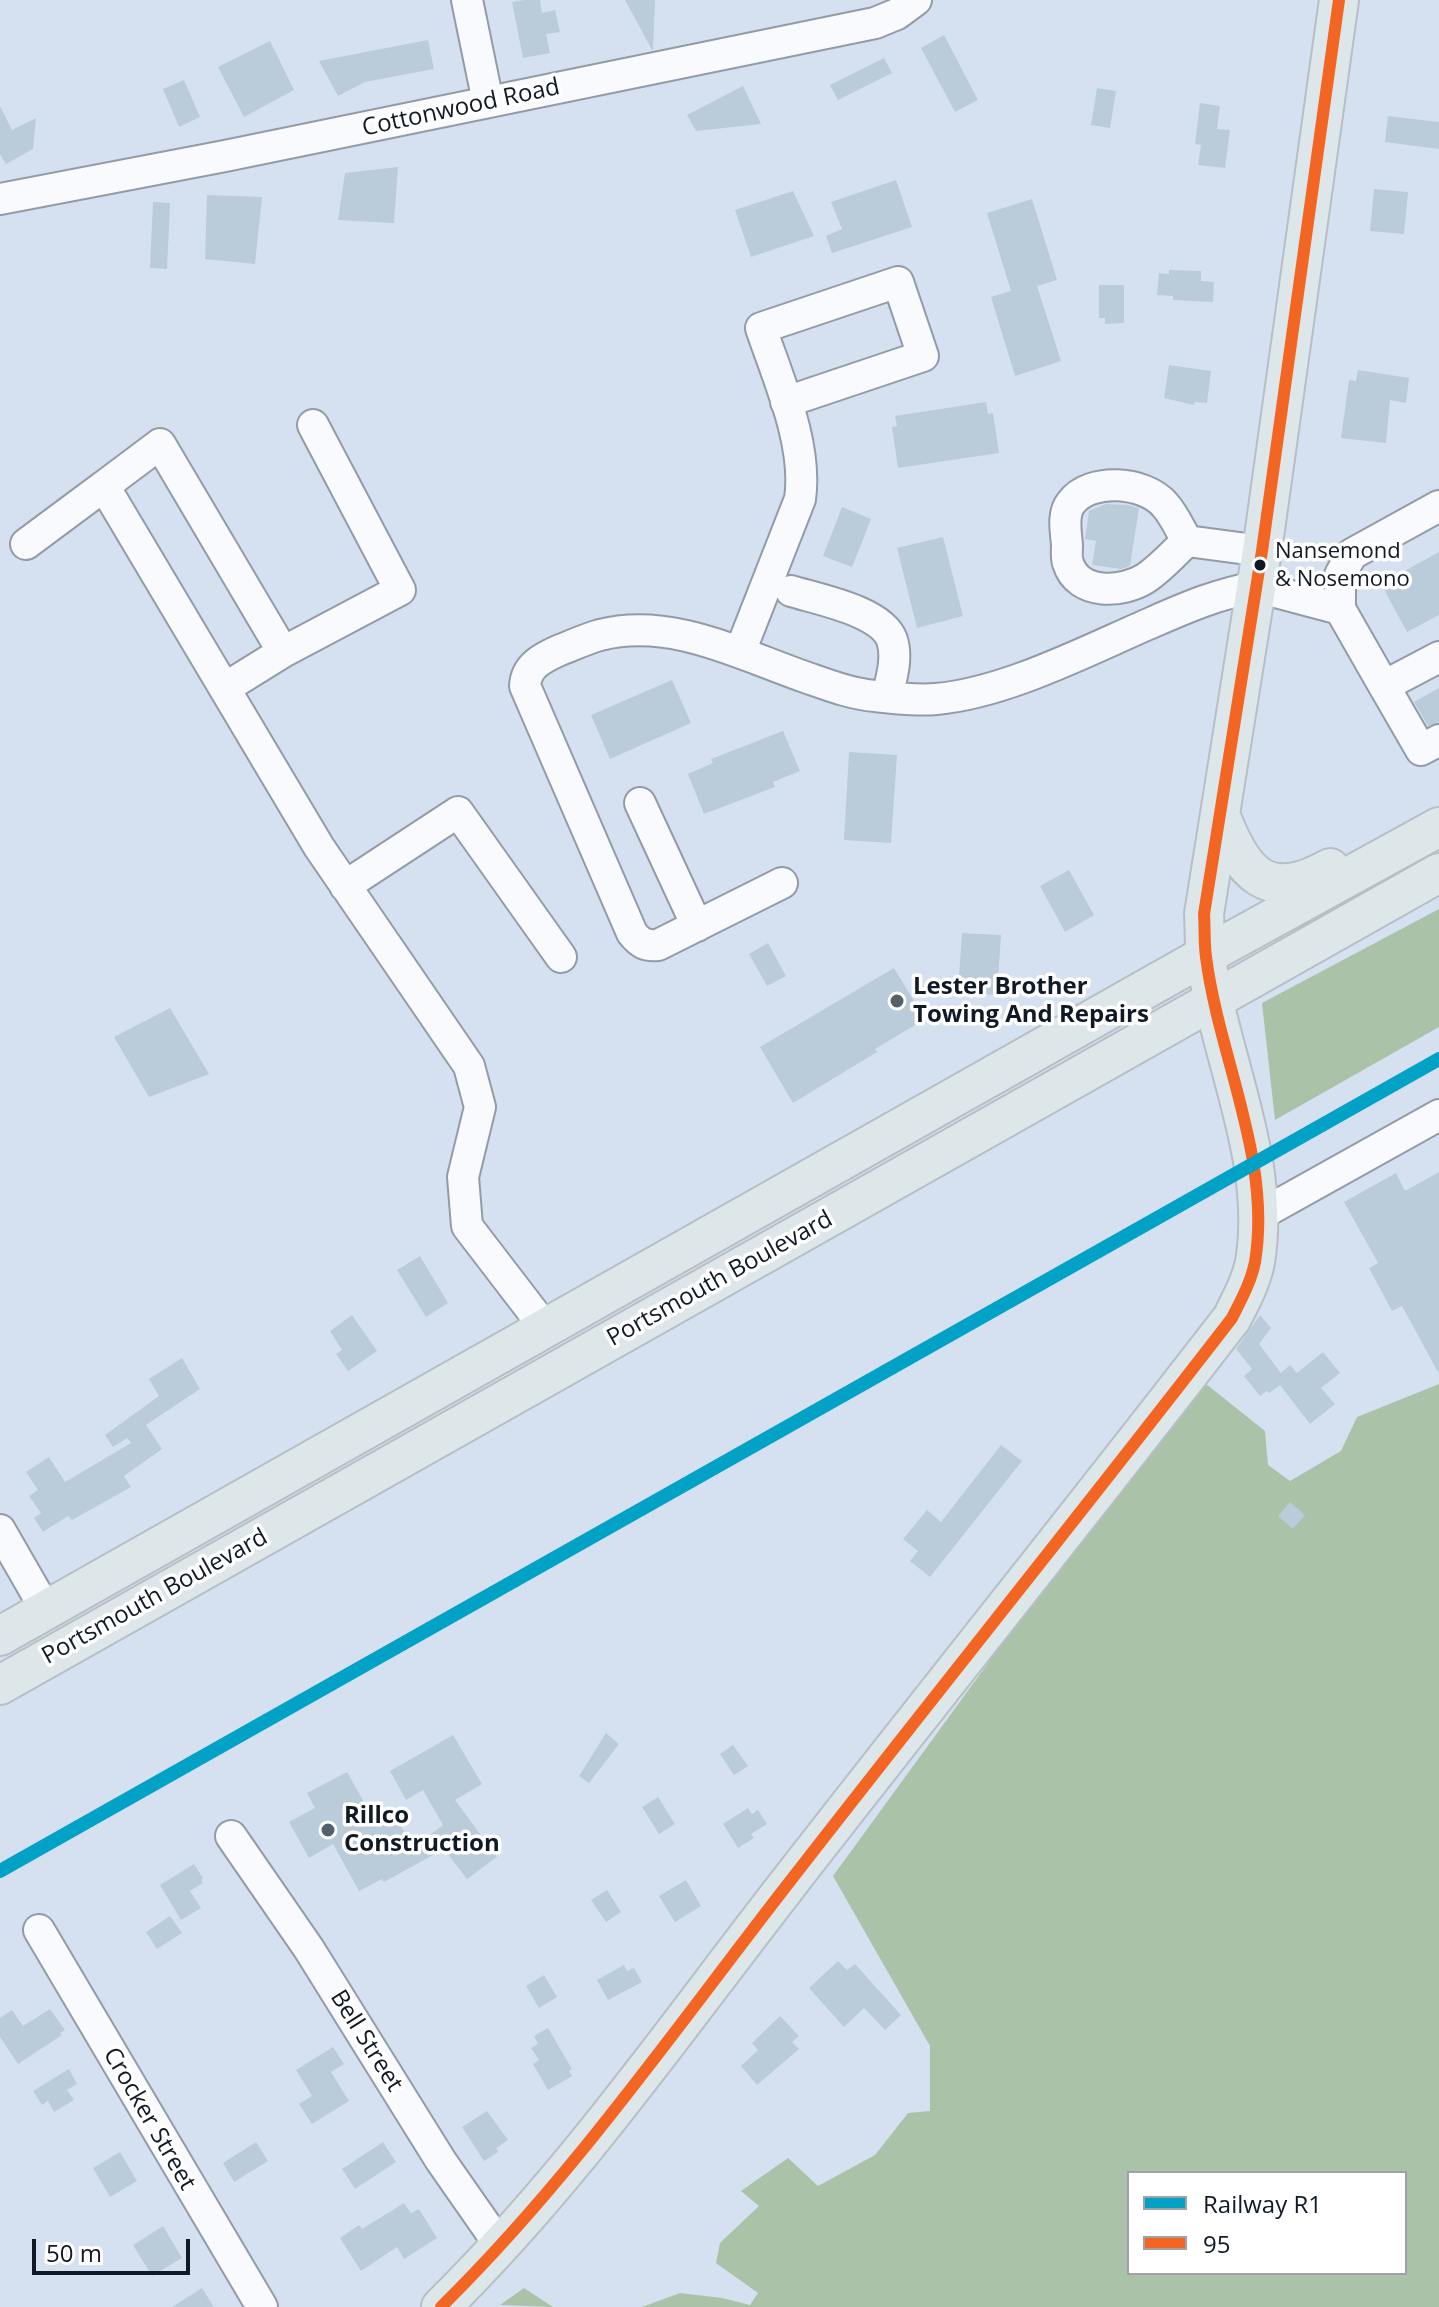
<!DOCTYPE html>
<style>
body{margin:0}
#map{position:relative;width:1439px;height:2307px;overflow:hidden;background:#d5e1f0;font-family:"Open Sans",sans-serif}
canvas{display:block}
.legend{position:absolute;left:1127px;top:2171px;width:280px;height:104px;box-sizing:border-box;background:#fff;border:2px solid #9fa3a8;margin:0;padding:10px 14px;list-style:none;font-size:24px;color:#101a26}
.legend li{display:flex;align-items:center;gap:16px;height:40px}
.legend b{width:40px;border:2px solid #9fa3a8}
.scale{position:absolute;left:32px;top:2239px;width:158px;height:36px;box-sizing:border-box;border:4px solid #101a26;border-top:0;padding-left:10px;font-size:24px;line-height:28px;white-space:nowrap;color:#101a26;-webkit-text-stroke:6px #fff;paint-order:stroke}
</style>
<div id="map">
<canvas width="1439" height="2307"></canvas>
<ul class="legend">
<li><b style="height:10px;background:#01a2c6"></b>Railway R1</li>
<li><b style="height:10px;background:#f26522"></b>95</li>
</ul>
<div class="scale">50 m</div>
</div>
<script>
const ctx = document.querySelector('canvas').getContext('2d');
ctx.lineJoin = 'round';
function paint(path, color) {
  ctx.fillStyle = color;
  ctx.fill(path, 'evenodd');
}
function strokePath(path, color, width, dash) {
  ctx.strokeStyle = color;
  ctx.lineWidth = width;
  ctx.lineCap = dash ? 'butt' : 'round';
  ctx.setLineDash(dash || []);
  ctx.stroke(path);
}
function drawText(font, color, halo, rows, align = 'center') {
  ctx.font = font + ' "Open Sans",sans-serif';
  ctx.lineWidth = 7;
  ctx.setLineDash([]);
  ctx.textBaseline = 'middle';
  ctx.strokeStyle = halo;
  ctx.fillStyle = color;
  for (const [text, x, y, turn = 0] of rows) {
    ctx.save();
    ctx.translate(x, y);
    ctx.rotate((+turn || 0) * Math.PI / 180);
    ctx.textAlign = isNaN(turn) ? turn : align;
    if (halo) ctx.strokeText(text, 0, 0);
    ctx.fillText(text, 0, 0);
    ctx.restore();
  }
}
paint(new Path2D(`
 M1439,909V1027L1275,1120L1262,1003Z
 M1201,1380L1265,1431L1268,1465L1290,1481L1341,1451L1357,1417L1439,1384V2307H642L680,2293L722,2298L750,2305L758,2293L716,2263L720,2243L759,2206L741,2191L788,2158L818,2186L875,2155L908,2113L930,2111V2046L833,1876L1066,1556ZM1129,2173H1405V2273H1129Z
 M524,2288L553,2307L500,2305Z`), '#aac2a8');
paint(new Path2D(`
 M524,0H540L542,13L555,10L560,32L546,34L550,53L523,58L512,2Z
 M625,0H655L653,50H652Z
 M944,35L978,100L955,112L921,48Z
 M428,40L434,69L365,82L338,96L319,61Z
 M270,41L294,90L244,117L218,67Z
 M884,58L892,73L838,100L830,85Z
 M184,80L200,117L179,127L163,89Z
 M743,86L761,124L696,131L687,115Z
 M1097,88L1116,91L1110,128L1091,125Z
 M1200,103L1220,106L1217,129L1230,130L1225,168L1198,165L1201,145L1195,144Z
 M0,106L12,130L36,118L33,149L6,164L0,154Z
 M1388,116L1439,122V149L1385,142Z
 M398,167L394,223L338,220L345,173Z
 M896,180L912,227L832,253L826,236L842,229L831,202Z
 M1374,189L1408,192L1404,234L1370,231Z
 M793,191L814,236L751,257L735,210Z
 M207,195L262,197L255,264L205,259Z
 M1032,199L1057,280L1037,286L1061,361L1015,376L991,297L1011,291L987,213Z
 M153,202L170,203L167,269L150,268Z
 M1169,270L1201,271V281L1214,282L1213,302L1173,300V296L1157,295L1159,273L1169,274Z
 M1099,285H1124V323L1105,324V318H1099Z
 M1169,365L1211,371L1207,403L1195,402L1194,405L1164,398Z
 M1358,370L1409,378L1406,403L1390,400L1386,443L1341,438L1349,380L1356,381Z
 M986,402L988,414L993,413L999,453L898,468L892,427L897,426L895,416Z
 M1106,504L1128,505L1139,508L1130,566L1121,569L1092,565L1096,541L1085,539L1089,511Z
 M842,507L871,519L852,567L823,556Z
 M943,537L963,616L917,628L897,548Z
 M1439,552V615L1407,632L1381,584Z
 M672,680L691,723L610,759L591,715Z
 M1439,688V722L1428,726L1414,702Z
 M783,731L800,771L773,782L775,787L704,814L688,774L713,763L711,759Z
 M849,752L897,755L891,843L844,840Z
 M1069,870L1094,915L1065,932L1040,886Z
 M962,933L1001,935L997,995L958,992Z
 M768,943L786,976L767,986L749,954Z
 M894,968L925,1019L875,1049L877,1052L793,1103L760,1047Z
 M170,1008L209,1074L149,1097L114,1037Z
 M1439,1172V1374L1402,1306L1392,1311L1369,1268L1378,1263L1344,1202L1396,1173L1405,1191Z
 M420,1256L448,1303L426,1317L397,1270Z
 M352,1315L377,1351L348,1371L336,1354L342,1350L330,1331Z
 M1260,1315L1271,1328L1259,1344L1281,1373L1290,1365L1297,1373L1323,1352L1340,1373L1321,1388L1335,1404L1310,1424L1280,1385L1269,1393L1267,1391L1260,1396L1244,1376L1252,1369L1236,1349Z
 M182,1358L200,1389L146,1425L162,1449L124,1476L131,1487L72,1520L68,1516L43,1532L34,1518L41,1513L29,1496L38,1490L26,1472L49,1457L65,1482L131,1443L127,1438L113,1447L105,1435L159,1396L149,1379Z
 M1001,1445L1022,1461L930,1577L910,1561L918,1551L903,1539L927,1510L941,1522Z
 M1290,1502L1305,1515L1293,1529L1278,1516Z
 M606,1733L619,1744L589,1783L579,1776Z
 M453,1735L482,1784L455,1800L497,1857L467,1879L444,1849L384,1882L382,1879L359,1891L333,1844L309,1858L289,1822L315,1808L307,1793L347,1772L372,1816L390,1806L413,1848L443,1825L423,1790L406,1800L390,1771Z
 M733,1745L748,1766L734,1775L720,1754Z
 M658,1797L675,1824L659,1834L642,1807Z
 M748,1808L752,1814L758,1810L767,1824L751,1834L754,1838L738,1848L723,1824Z
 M194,1864L203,1878L201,1880L203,1883L190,1891L201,1908L181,1920L160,1885Z
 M686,1880L701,1906L675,1922L659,1896Z
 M607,1890L621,1912L606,1922L591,1900Z
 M170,1916L182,1933L157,1949L146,1932Z
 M838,1961L847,1970L855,1964L901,2015L885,2030L864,2008L844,2027L809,1988Z
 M624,1965L627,1971L634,1968L642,1982L608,2000L597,1980Z
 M544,1975L557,1997L539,2008L526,1986Z
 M50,2009L65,2030L60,2033L62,2035L18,2064L0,2037V2018L12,2010L23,2026Z
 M780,2016L799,2036L792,2042L799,2049L757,2085L741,2066L758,2050L752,2043Z
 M548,2028L572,2069L569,2071L572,2076L548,2090L533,2064L539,2060L531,2048L538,2044L534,2036Z
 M333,2047L344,2064L331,2072L349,2101L312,2124L299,2104L312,2096L296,2070Z
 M69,2069L77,2084L67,2090L74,2100L54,2112L48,2101L42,2105L33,2091Z
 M487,2111L508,2140L496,2148L498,2152L484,2161L462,2127Z
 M256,2142L268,2161L234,2182L223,2163Z
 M383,2142L396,2162L355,2189L342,2169Z
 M120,2152L137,2181L110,2197L93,2168Z
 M404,2203L411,2213L419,2209L437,2238L404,2259L397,2247L361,2271L340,2238L359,2225L362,2229Z
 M163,2226L182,2258L152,2276L133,2245Z
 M202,2288L214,2307H172Z`), '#baccda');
const minor = new Path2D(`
 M467,0L488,102
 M0,199L225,156L875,23L897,14L916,0
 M313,425L400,590L283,652L160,444L104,486L319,847L469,1066L480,1107L463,1177L467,1226L546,1329
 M1187,541C1180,529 1174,515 1165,505C1145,481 1090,477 1071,503C1062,514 1066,532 1067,545C1067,550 1066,558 1068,563C1078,596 1123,593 1146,578C1161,568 1174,553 1187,541L1262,551
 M26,544L104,486
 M791,591C817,599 882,611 892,640C898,658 891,680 887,697
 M1340,609L1384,686L1439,657
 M740,652L800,499C808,444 778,379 761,328L898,282L923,356L786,402
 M1384,686L1421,750L1439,740
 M225,688L283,652
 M640,803L697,926
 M782,883L658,945C645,946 640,943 632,933L525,686C526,666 542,658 560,650C573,645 586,639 600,635C671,617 739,654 805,677C828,685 851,694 875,696C895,698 916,701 936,699C1006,693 1088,650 1153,622C1187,607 1220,593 1257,587L1340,609V575L1352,554L1439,506
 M345,886L458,812L561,957
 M1258,1216L1439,1115
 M0,1530L46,1610
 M231,1836L309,1949L441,2161L501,2247
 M39,1930L262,2307`);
const major = new Path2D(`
 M1220,814C1242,873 1266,904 1330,868
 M0,1636L1206,955L1439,827
 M0,1685L1439,873
 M441,2307C570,2180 673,2032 784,1889C932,1698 1084,1510 1232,1318C1241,1300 1251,1282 1255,1262C1272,1159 1219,1058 1206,957C1204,943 1205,928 1204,914L1262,551L1339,0`);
strokePath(minor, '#929ca8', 34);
strokePath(major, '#b7bec6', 42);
strokePath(minor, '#f9fafd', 30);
strokePath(major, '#dde6e8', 38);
strokePath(new Path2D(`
 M441,2307C570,2180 673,2032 784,1889C932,1698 1084,1510 1232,1318C1241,1300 1251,1282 1255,1262C1272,1159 1219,1058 1206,957C1204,943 1205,928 1204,914L1262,551L1339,0`), '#f26522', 12);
strokePath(new Path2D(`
 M0,1871L1439,1059`), '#01a2c6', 14);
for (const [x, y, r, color] of [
 [1260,565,7,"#101a26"],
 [897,1001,8,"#55606d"],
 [328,1830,8,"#55606d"]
]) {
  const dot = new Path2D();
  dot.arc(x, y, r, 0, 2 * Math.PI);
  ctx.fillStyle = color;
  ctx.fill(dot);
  strokePath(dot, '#fff', 3);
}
drawText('22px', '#101a26', '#fff', [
 ["Nansemond",1275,552],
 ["& Nosemono",1275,580]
], 'left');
drawText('24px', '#101a26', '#fff', [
 ["Cottonwood Road",461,108,-12],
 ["Portsmouth Boulevard",720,1279,-29],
 ["Portsmouth Boulevard",155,1597,-29],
 ["Bell Street",366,2041,58],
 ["Crocker Street",149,2119,60]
]);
drawText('bold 24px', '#101a26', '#fff', [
 ["Lester Brother",913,987],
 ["Towing And Repairs",913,1015],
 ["Rillco",344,1816],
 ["Construction",344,1844]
], 'left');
</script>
